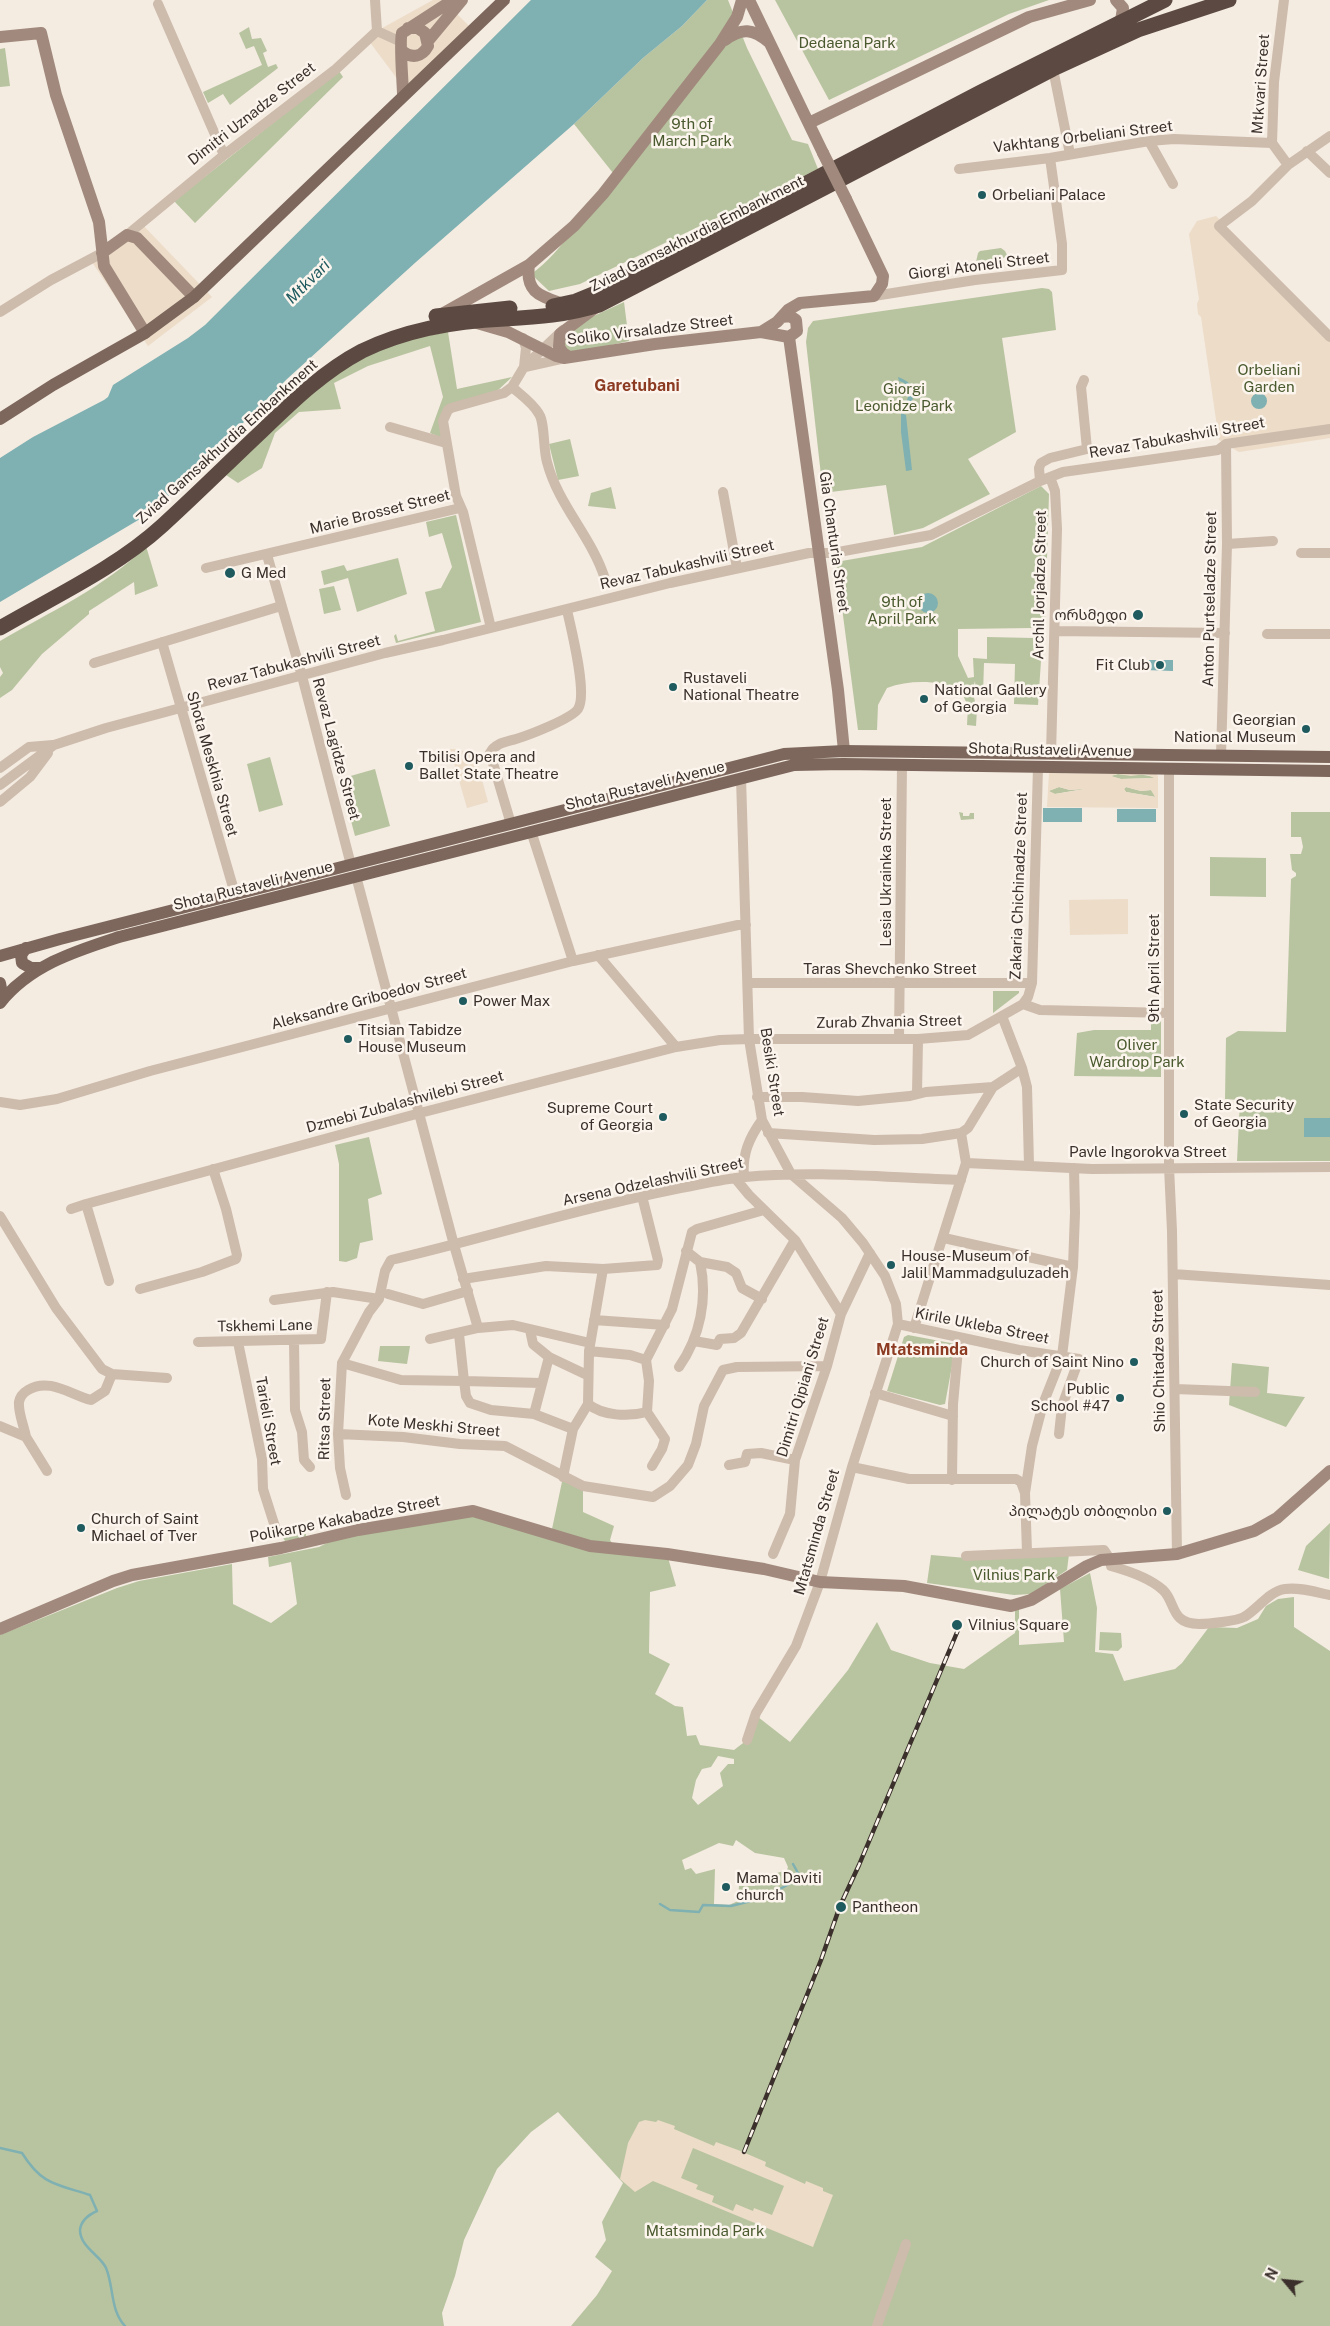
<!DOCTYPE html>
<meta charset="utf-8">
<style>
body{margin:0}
#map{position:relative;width:1330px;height:2326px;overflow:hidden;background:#f4ebe1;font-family:"Public Sans",sans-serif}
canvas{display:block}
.north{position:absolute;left:1260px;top:2256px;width:50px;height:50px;-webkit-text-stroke:4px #fbf5ee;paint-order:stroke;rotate:298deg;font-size:14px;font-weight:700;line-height:20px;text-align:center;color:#3b302b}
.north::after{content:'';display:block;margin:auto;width:18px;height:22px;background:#3b302b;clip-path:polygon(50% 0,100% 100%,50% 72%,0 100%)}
</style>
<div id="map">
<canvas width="1330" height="2326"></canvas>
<div class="north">N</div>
</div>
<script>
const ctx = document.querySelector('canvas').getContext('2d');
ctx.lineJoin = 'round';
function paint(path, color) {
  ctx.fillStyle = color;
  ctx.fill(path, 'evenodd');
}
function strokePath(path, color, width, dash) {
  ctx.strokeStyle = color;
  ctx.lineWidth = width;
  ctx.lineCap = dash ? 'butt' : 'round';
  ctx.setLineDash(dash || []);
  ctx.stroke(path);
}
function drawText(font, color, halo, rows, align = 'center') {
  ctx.font = font + ' "Public Sans","Noto Sans Georgian",sans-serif';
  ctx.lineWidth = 5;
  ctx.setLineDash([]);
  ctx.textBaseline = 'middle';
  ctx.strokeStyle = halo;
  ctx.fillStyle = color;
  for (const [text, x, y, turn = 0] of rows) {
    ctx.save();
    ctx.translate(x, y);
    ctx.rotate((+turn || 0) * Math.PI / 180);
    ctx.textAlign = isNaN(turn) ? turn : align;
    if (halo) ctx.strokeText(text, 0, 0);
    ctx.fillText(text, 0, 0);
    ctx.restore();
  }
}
paint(new Path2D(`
 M707,0H728L747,48L792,140L808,144L818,169L580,284L549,291L531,274C561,254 591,204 613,173L574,124L643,58L682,26Z
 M775,0H1049L1009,14L829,100Z
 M249,27L252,39L261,38L267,51L263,53L268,67L276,64L278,68L230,105L223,94L208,103L203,92L262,65L254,46L246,49L239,33Z
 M5,48L10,86L0,87V49Z
 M339,71L343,77L195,223L174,201Z
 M1001,248L1005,251L1008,257L976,262L978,253L980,251Z
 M1042,288L1049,289L1052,292L1056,330L1002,338L1016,432L968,459L990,494L923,528L894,535L886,485L823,493L806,342L808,328L813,321Z
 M624,302L629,341L571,354L563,348L568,328Z
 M448,332L457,389L512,377L495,393L453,405L442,438L430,433L443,397L430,346L368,366L334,383L341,409L299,412L275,433L262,468L238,483L223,473L328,378L356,361L404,340Z
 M570,439L579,476L558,480L549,444Z
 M1041,486L1049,494L1045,623H1037L1032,628L958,629V656L968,678L974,677L973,658L987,659V637L1033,638V645L1042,646L1038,705L1014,704L1015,664L984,663L983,695L976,694L975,681L974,685L971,686L977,709L976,726L967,725L968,706L960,689C937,680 909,680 887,688L878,705L877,730H858L836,562L922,547Z
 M611,487L616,509L588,506L591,493Z
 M456,515L481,622L396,643L394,636L396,634L398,641L435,631L425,592L441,588L452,567L442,533L429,537L426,522Z
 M146,546L158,586L135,595L134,582L89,611V614L42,654L12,690L0,698V677L3,673L0,667V641C48,613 107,586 146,546Z
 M398,558L407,594L357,612L348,578L324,585L321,571L344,565L347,571Z
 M334,586L341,610L324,614L319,589Z
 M270,757L283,805L259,812L247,764Z
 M375,769L390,826L355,836L340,779Z
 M1118,774C1131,775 1144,773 1156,778L1121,779L1110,776Z
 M1059,787L1070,790L1090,788L1055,794L1048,791Z
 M1126,787L1141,791L1151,790L1156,797L1126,792L1124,789Z
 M959,812L963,813V816H969L970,813H974V819L961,820Z
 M1291,812H1330V1161H1237L1240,1100L1225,1099L1226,1038L1238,1031L1286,1032L1291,879L1296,876V873L1292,870L1290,854H1301L1303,847L1301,837H1291Z
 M1210,857L1266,858V897L1210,896Z
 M993,991H1019V993L993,1013Z
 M1151,1020L1161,1021V1077L1074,1076L1077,1033L1094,1030H1151Z
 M369,1137L382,1194L368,1199L373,1240L360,1243L357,1258L346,1262L339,1261V1164L335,1145Z
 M908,1335L956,1344L945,1404L940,1405L887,1391L904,1337Z
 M380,1346H410L407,1364L378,1361Z
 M1232,1363L1269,1367L1267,1393L1305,1397L1286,1427L1229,1405Z
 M563,1477L583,1486V1512L614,1526L610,1540L612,1543L667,1554L676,1586L650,1592L649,1653L670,1664L655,1694L675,1706L683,1707L687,1736L696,1735L700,1745L734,1750L747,1740L758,1717L790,1742L848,1670L877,1622L891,1650L930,1663L964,1669L1015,1633V1610L1019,1606V1645L1064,1642L1060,1589L1090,1573L1097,1608L1095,1652L1113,1654L1124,1681L1175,1669L1182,1663L1209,1627L1237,1628L1258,1619L1266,1606L1278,1599L1294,1597V1627L1330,1651V2326H571L597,2295L612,2271L595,2257L606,2240L602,2222L623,2183L558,2112L531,2132L497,2169L464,2240L455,2276L442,2313L444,2326H0V1635L117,1588L139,1581L232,1564L233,1604L271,1623L297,1604L291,1562L269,1567L268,1557L319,1547L360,1526L477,1510L552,1529ZM718,1756L734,1759V1764H728L720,1773L723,1786L698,1805L692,1798L696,1780L702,1769L711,1767ZM736,1840L755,1853L784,1858L788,1867L787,1870L777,1873L776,1876L757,1873L755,1886H739L738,1901L729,1905L714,1904L715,1869L696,1874L691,1868L685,1870L682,1860L719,1843L733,1846Z
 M1330,1523L1329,1579L1298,1570L1306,1546Z
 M306,1526V1538L285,1541L279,1531Z
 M1069,1554L1067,1570L1031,1594L1014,1595L927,1583L931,1555L978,1559Z
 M1100,1632L1121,1633L1122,1647L1118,1651L1099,1650Z`), '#b8c4a0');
paint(new Path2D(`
 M433,0H443L470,27L404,88L366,37Z
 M1216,216L1330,330V438L1239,452L1219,440L1201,317L1198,314L1197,304L1199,299L1189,234L1197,221Z
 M138,220L212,297L148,346L92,262Z
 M450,749H458L476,757L488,802L467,808Z
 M1049,773L1156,774L1158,776V808L1047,807ZM1118,774L1131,776L1146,774L1154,778L1121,779L1111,776ZM1059,787L1070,790L1085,789L1055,794L1049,791ZM1126,787L1141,791L1151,790L1155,797L1126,792L1124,789Z
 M1128,899V934L1070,935L1069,900Z
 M645,2120L656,2122L658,2120L675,2126L674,2129L714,2146L716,2142L738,2150L766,2162L765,2166L805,2184L806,2181L823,2188V2191L833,2195L813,2247L653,2181L635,2192L620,2179L628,2143L639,2122ZM693,2148L784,2186L772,2215L754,2208L753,2211L736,2204L733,2211L712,2202L714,2196L696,2189L698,2185L681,2178Z`), '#ecdcc8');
paint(new Path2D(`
 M531,0H707L682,26L643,58L574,124L416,262L287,379L177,489L140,519L0,602V458L33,437L104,400L108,397L113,385L188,338L205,325Z
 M898,377C913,382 918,393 909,407L905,405C910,395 912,384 899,381Z
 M1251 401a8 8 0 1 1 16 0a8 8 0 1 1-16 0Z
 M901,413L906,415L912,470L906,471L901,432Z
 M918 603a10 10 0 1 1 20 0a10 10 0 1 1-20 0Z
 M1146,660H1173V671L1145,670Z
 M1043,808H1082V822H1043Z
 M1117,809H1156V822H1117Z
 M1304,1118H1330V1137H1304Z`), '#7fb0b2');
strokePath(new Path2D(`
 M780,1889L798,1879V1873L793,1864
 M660,1904L670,1910L699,1912L703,1905L731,1906L779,1894
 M0,2148L22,2153C42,2185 56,2184 90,2195L97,2211C88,2215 81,2220 80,2230C80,2247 101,2256 106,2268C114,2287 110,2310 125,2326`), '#7fb0b2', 2.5);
strokePath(new Path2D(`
 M375,0L377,31
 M1284,0L1274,82L1272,143L1288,165
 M158,4L224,155
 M377,31L399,41
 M1053,69L1070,154
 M1330,136L1288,165L1252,201L1219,226L1330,337
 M1149,141L1173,184
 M1307,151L1330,173
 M959,169L1050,158L1149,141L1174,139L1272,143
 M127,235L224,155L336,69L377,31
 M874,296L975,280L1062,270V244L1050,158
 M0,312L51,280L102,253
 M523,338L526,348L524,367
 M525,367L565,358
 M512,387C521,395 533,403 539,414C545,423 543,449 547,462C558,505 592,537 605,579
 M390,427L446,443
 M1050,477L1055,491L1057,529L1051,754
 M1040,481L1039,468L1041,463L1050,458L1087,449L1081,387L1084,380
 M723,492L737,568
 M1227,544L1273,541
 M1301,553H1330
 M267,555L302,676L351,865
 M206,568L460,508
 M491,628L463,512L456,496L443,421L448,410L451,408L504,393L512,387L524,367L563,330
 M1055,631L1225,633
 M1267,634H1330
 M162,642L235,894
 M94,663L281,606
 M1221,756L1227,544L1226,444
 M0,768L29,747L53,745
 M1169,768V1167L1172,1231L1177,1554
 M741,778L749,1039L762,1120L791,1174L842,1218L863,1243L885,1276L896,1304L898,1324L852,1467L820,1582L796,1646L756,1713L747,1740
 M0,785L54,745L106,728L385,653L443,640L670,583L809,553H833L931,535L1040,481L1063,472L1218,450L1226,444L1330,429
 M0,802L30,777L48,753
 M511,824L490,753C495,743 506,742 516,739C529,735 571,719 578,709C588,694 571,629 567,610
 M531,831L573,961
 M356,876L454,1245L478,1328
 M598,955L676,1047
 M748,983H1032
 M1023,1004L1040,1010L1169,1013
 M1002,1016L1022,1068L1027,1087L1029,1165
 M899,1039L902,765
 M917,1094L918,1039
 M757,1097H802L858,1101L910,1096L926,1092L993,1087
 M0,1102L20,1105L57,1099L150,1071L573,961L738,925H746
 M768,1133L874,1140L922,1139L961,1133L968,1128L993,1087L1022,1068
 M966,1163L1092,1169L1330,1167
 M744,1177C742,1154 749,1138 762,1120
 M735,1178L749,1195L795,1240L841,1314L827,1366L795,1460L790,1514L773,1554
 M86,1204L109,1281
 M71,1209L86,1204L420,1113L676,1047L720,1040L749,1039H918L968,1035L1023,1004L1028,997L1032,983L1038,767
 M0,1216L56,1308L102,1369L112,1374L167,1378
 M944,1238L1073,1267
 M686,1251L700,1262L727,1267L736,1273L742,1288L762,1299
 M1173,1274L1330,1285
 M463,1279L546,1266L603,1269L657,1265L658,1260L642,1196
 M140,1289L202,1272L236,1259L237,1255L226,1209L213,1169
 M388,1294L423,1304L468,1291
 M274,1300L333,1292L379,1299
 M841,1314L870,1253
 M594,1320L665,1325
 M898,1324L1019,1350L1079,1359L1062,1406L1059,1434
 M914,1328L966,1163L961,1133
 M530,1330L533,1344L549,1357L587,1375
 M459,1334L464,1381L541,1383
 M430,1339L478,1328L513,1325L590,1343
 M294,1341L295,1410L302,1432L304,1460L310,1467
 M694,1341L717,1345L720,1339L734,1338L741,1333L795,1240
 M198,1342L321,1339L327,1292
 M238,1342L262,1459L263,1489L277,1533
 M589,1351L630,1355L646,1360
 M342,1363L401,1380L464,1381L466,1396L470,1403L491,1410L534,1414L573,1429
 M679,1367C700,1337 708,1299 700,1262
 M1175,1389L1255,1392
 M875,1393L953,1416
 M588,1404L589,1351L603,1269
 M588,1404C603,1416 628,1417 647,1412
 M534,1414L549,1357
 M0,1426L26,1437L47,1471
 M338,1434L403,1437L460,1444L505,1446L583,1486L653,1497L670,1486L688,1465L696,1444L704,1406L723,1370L737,1367L827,1366
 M26,1437C24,1426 18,1413 19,1402C20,1396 23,1393 28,1390C49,1377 71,1395 91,1400L105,1391L112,1374
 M729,1465L745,1462L747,1454L761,1453L795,1460
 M652,1466L662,1449L665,1439L647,1412L649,1381L646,1360L672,1309L692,1232L697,1229L764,1210
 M852,1467L909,1479H1016L1021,1482L1025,1493
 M563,1477L573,1429L588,1404
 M952,1480L953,1404L959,1338
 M346,1495L340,1468L338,1434L342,1363L369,1312L379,1299L385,1271L391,1260C485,1238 576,1209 671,1190C695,1186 720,1179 745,1177C816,1170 890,1178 961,1180
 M1027,1552L1025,1493L1032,1446L1043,1404L1062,1356L1073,1267L1075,1213L1074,1168
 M966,1556L1104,1550L1110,1559L1111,1566C1129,1571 1150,1578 1163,1590C1176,1602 1170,1624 1199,1624C1208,1624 1237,1621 1244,1617C1257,1610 1269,1591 1285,1589C1300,1587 1315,1592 1330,1595
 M877,2326L906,2244`), '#cdbbac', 10);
strokePath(new Path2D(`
 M749,0L823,153
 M1116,0L1123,8L1121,21
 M0,37L41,33L56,95L99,222L104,266L145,333
 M725,40C742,27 753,29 769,42
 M428,41L462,0
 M402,51C412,59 422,57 428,46L425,33L418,28H408
 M403,95C403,84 399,39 402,33L453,0
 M809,123L1029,17L1090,0
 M102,253L127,235L137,238L194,297
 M529,265C525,293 541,296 563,304
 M442,314L529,265L574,226L603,194L720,44L737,17L742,0
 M477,323L508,332L556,356L564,358L655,344L761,332L789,337L797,331L796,320L790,316L782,317
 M761,332L777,322L788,310L800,303L874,296L882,284L883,276L846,199
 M789,337L838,690L844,751
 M569,357L563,353L559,347L560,334L595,308
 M0,1629L113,1581L132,1575L281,1548L358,1530L473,1511L590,1546L667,1554L764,1569L820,1582L904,1586L1011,1606L1031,1600L1087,1566L1101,1560L1177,1554L1254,1531L1277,1518L1330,1471`), '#a18a7d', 12);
strokePath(new Path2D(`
 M0,419L53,385L145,333L194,297L504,0
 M26,948L21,955L22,963L31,968H41
 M0,956L60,939L784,754L844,751L1330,757
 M0,983L3,999
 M0,1003C30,965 76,951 119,937L794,765L843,764L1330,771`), '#7d675c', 12);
strokePath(new Path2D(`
 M553,306L576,301L598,292L981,92L1165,0
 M436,316L510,308
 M0,628C55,596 116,568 163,525C197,494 229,462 262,431C293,401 324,371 362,351C407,329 456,321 505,319C538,317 567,315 599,305L1053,69L1138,30L1229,0`), '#5c4a42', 15);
const rail = new Path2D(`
 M744,2152L821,1960L840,1906L859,1865L958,1630`);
strokePath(rail, '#3b302b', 4.5);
strokePath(rail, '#fbf5ee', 2.5, [8]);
strokePath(new Path2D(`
 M823,153L846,199`), '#a18a7d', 12);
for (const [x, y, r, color] of [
 [982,195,5,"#1f5a5e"],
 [230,573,6,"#1f5a5e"],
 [1138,615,6,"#1f5a5e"],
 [1160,665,5,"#1f5a5e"],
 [673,687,5,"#1f5a5e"],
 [924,699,5,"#1f5a5e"],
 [1306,729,5,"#1f5a5e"],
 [409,766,5,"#1f5a5e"],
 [463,1001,5,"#1f5a5e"],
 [348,1039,5,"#1f5a5e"],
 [1184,1114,5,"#1f5a5e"],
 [663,1117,5,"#1f5a5e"],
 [891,1265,5,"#1f5a5e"],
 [1134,1362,5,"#1f5a5e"],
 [1120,1398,5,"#1f5a5e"],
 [1167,1511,5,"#1f5a5e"],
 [81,1528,5,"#1f5a5e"],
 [957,1625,6,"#1f5a5e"],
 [726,1887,5,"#1f5a5e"],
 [841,1907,6,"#1f5a5e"]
]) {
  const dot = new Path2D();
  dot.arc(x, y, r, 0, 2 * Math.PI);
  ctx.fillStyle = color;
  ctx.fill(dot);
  strokePath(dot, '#fbf5ee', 2);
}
drawText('15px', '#4a5a2e', '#fbf5ee', [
 ["Dedaena Park",847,43],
 ["9th of",692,124],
 ["March Park",692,141],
 ["Orbeliani",1269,370],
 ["Garden",1269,387],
 ["Giorgi",904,389],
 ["Leonidze Park",904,406],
 ["9th of",902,602],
 ["April Park",902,619],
 ["Oliver",1137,1045],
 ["Wardrop Park",1137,1062],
 ["Vilnius Park",1014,1575],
 ["Mtatsminda Park",705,2231]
]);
drawText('15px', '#3b302b', '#fbf5ee', [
 ["Mtkvari Street",1261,84,-86],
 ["Dimitri Uznadze Street",252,114,-38],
 ["Vakhtang Orbeliani Street",1083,137,-7],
 ["Zviad Gamsakhurdia Embankment",697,234,-27],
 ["Giorgi Atoneli Street",979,266,-7],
 ["Soliko Virsaladze Street",650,330,-7],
 ["Revaz Tabukashvili Street",1177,438,-10],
 ["Zviad Gamsakhurdia Embankment",227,442,-42],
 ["Marie Brosset Street",380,512,-14],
 ["Gia Chanturia Street",834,542,82],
 ["Revaz Tabukashvili Street",687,565,-13],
 ["Archil Jorjadze Street",1040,585,-89],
 ["Anton Purtseladze Street",1210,599,-89],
 ["Revaz Tabukashvili Street",294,663,-15],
 ["Revaz Lagidze Street",336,749,75],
 ["Shota Rustaveli Avenue",1050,750,1],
 ["Shota Meskhia Street",212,764,74],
 ["Shota Rustaveli Avenue",645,786,-14],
 ["Lesia Ukrainka Street",886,872,-90],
 ["Shota Rustaveli Avenue",253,886,-14],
 ["Zakaria Chichinadze Street",1019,886,-88],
 ["9th April Street",1154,968,-90],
 ["Taras Shevchenko Street",890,969],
 ["Aleksandre Griboedov Street",369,999,-15],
 ["Zurab Zhvania Street",889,1022,-1],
 ["Besiki Street",772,1072,81],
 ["Dzmebi Zubalashvilebi Street",405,1102,-15],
 ["Pavle Ingorokva Street",1148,1152],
 ["Arsena Odzelashvili Street",653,1182,-12],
 ["Tskhemi Lane",265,1326,-1],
 ["Kirile Ukleba Street",982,1326,11],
 ["Shio Chitadze Street",1159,1361,-91],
 ["Dimitri Qipiani Street",803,1387,-73],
 ["Ritsa Street",325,1419,-89],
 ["Tarieli Street",268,1421,80],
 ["Kote Meskhi Street",434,1426,5],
 ["Polikarpe Kakabadze Street",345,1519,-11],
 ["Mtatsminda Street",817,1532,-74]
]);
drawText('15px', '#3b302b', '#fbf5ee', [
 ["Orbeliani Palace",992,195],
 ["G Med",241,573],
 ["ორსმედი",1127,615,"right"],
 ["Fit Club",1150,665,"right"],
 ["Rustaveli",683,678],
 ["National Theatre",683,695],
 ["National Gallery",934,690],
 ["of Georgia",934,707],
 ["Georgian",1296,720,"right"],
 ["National Museum",1296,737,"right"],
 ["Tbilisi Opera and",419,757],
 ["Ballet State Theatre",419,774],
 ["Power Max",473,1001],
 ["Titsian Tabidze",358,1030],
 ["House Museum",358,1047],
 ["State Security",1194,1105],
 ["of Georgia",1194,1122],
 ["Supreme Court",653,1108,"right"],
 ["of Georgia",653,1125,"right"],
 ["House-Museum of",901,1256],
 ["Jalil Mammadguluzadeh",901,1273],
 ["Church of Saint Nino",1124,1362,"right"],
 ["Public",1110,1389,"right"],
 ["School #47",1110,1406,"right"],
 ["პილატეს თბილისი",1157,1511,"right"],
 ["Church of Saint",91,1519],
 ["Michael of Tver",91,1536],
 ["Vilnius Square",968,1625],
 ["Mama Daviti",736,1878],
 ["church",736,1895],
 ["Pantheon",852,1907]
], 'left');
drawText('italic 16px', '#1f5a5e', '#fbf5ee', [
 ["Mtkvari",308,282,-45]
]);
drawText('bold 16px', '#8c3b22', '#fbf5ee', [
 ["Garetubani",637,386],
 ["Mtatsminda",922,1350]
]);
</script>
